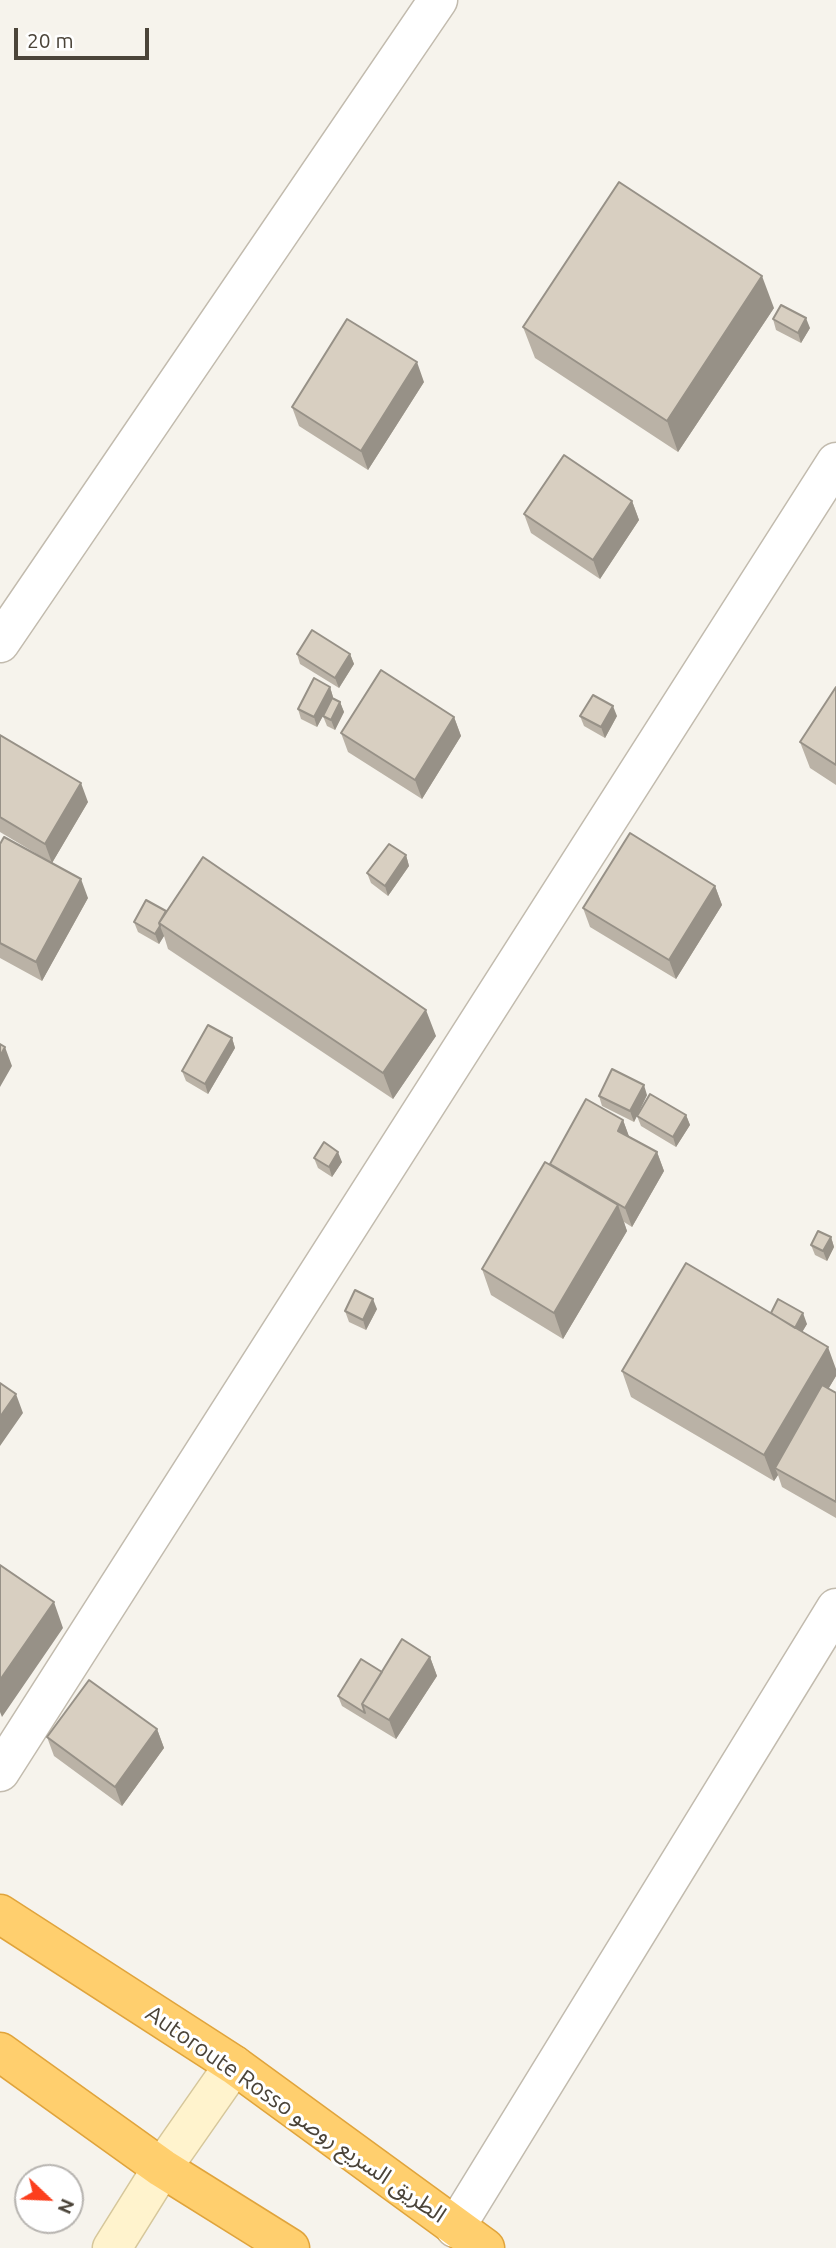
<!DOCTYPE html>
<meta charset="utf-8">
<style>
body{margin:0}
#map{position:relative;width:836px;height:2248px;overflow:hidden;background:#f6f3ec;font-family:Ubuntu,sans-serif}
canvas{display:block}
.north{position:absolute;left:14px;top:2164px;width:70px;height:70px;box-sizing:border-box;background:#fff;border:2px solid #b7b4b0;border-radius:50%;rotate:113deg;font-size:19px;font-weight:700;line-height:28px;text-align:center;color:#4b4439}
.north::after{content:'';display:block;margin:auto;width:24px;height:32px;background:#fc3f1d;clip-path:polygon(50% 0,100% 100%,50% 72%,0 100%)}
.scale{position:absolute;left:14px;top:28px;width:135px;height:32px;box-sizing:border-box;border:4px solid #4b4439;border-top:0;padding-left:9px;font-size:21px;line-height:24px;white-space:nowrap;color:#4b4439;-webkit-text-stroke:5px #fff;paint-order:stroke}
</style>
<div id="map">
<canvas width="836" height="2248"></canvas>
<div class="north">N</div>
<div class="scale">20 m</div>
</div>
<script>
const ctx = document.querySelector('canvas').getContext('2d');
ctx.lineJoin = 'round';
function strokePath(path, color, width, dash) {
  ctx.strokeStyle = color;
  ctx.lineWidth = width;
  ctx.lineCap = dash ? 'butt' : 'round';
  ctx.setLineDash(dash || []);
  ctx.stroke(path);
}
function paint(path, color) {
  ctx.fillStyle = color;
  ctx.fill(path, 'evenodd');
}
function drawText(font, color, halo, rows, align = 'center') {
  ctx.font = font + ' Ubuntu,"Noto Sans Arabic",sans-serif';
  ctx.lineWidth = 6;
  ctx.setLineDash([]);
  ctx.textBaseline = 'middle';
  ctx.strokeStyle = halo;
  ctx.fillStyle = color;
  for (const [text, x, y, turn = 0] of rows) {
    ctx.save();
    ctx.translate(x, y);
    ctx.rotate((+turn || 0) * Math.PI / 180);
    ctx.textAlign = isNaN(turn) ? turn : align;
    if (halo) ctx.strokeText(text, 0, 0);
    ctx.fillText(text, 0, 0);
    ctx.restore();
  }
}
const street = new Path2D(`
 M0,643L438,0
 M0,1772L836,462
 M455,2228L836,1608`);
const secondary = new Path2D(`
 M112,2248L162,2168L234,2065`);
const highway = new Path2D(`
 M0,1914L234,2065L485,2248
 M0,2052L162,2168L290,2248`);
strokePath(street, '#c2bbae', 41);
strokePath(secondary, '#d6c79b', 41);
strokePath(highway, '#e0a43c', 41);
strokePath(street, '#fff', 38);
strokePath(secondary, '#fff3cd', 38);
strokePath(highway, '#ffcf6e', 38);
paint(new Path2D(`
 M774,308L678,452L535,358L523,327Z
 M773,319L810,328L801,343L776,330Z
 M424,382L368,470L299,426L292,407Z
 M632,501L639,520L600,579L531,533L524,514Z
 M297,654H350L354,664L339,688L300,664Z
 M330,687L333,697V698L340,702L344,712L335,730L327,726L323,716L317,727L301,719L298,709Z
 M836,687V785L810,768L800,742Z
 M580,716H617L605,738L584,726Z
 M454,717L461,736L422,799L348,752L341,733Z
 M0,735L88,802L52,863L0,832Z
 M0,844L88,898L42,981L0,958Z
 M406,855L409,866L388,896L371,883L367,873Z
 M715,886L722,905L676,979L590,927L583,908Z
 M166,911L436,1036L393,1099L168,949L164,936L159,944L138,932L134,922Z
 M232,1038L235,1048L208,1094L186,1081L182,1071Z
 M647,1095L634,1122L602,1106L599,1096Z
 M686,1115L690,1125L676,1147L641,1126L637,1116Z
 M623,1120L629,1137L657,1152L664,1171L632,1227L624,1222L627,1231L563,1339L491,1295L482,1269L550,1164Z
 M314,1158L342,1162L332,1177L318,1168Z
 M831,1237L834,1247L827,1261L815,1255L811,1245Z
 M377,1309L366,1330L349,1322L345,1311Z
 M771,1313L807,1324L802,1332L836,1376L828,1389L836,1393V1518L782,1487L778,1475L774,1481L631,1397L622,1371Z
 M430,1657L437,1676L396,1739L342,1706L338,1696L382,1672Z
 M157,1729L164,1748L122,1806L54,1756L47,1737Z`), '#bab2a6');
paint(new Path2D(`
 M762,276L774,308L678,452L667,421Z
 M806,318L810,328L801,343L798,333Z
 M417,362L424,382L368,470L361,451Z
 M632,501L639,520L600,579L593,560Z
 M350,654L354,664L339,688L335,678Z
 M330,687L333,697L317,727L314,717Z
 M340,702L344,712L335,730L331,720Z
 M613,706L617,716L605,738L601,727Z
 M454,717L461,736L422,799L415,780Z
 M81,783L88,802L52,863L45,844Z
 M406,855L409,866L388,896L385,886Z
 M81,879L88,898L42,981L36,962Z
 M715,886L722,905L676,979L669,960Z
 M160,926L164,936L159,944L155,934Z
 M426,1010L436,1036L393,1099L383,1073Z
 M232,1038L235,1048L208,1094L205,1084Z
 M5,1047L12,1066L0,1087V1056Z
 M644,1085L647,1095L634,1122L630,1111Z
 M686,1115L690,1125L676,1147L673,1137Z
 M623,1120L630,1139L618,1131Z
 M338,1152L342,1162L332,1177L329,1167Z
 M657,1152L664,1171L632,1227L625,1208Z
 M618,1205L627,1231L563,1339L554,1313Z
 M831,1237L834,1247L827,1261L823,1251Z
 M373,1299L377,1309L366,1330L363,1320Z
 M803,1313L807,1324L795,1344L792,1334Z
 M828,1347L836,1369V1376L780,1471L775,1468L778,1475L774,1481L764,1455Z
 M16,1394L23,1413L0,1446V1417Z
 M54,1602L63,1628L2,1717L0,1712V1680Z
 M430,1657L437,1676L396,1739L389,1720Z
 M157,1729L164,1748L122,1806L115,1787Z`), '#979187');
const building = new Path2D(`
 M619,182L762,276L667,421L523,327Z
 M781,305L806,318L798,333L773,319Z
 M347,319L417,362L361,451L292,407Z
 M564,455L632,501L593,560L524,514Z
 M312,630L350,654L335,678L297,654Z
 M381,670L454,717L415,780L341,733Z
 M314,678L330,687L314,717L298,709Z
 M836,687V765L800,742Z
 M593,695L613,706L601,727L580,716Z
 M332,698L340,702L331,720L323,716Z
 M0,735L81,783L45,844L0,817Z
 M630,833L715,886L669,960L583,908Z
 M4,837L81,879L36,962L0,943V844Z
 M389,844L406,855L385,886L367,873Z
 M203,857L426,1010L383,1073L159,923Z
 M146,900L166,911L159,923L160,926L155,934L134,922Z
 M208,1025L232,1038L205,1084L182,1071Z
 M0,1044L5,1047L0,1056Z
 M612,1069L644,1085L630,1111L599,1096Z
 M650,1094L686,1115L673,1137L637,1116Z
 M586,1099L623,1120L618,1131L657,1152L625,1208L550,1164Z
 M324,1142L338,1152L329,1167L314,1158Z
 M545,1162L618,1205L554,1313L482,1269Z
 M818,1231L831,1237L823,1251L811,1245Z
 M686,1263L828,1347L764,1455L622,1371Z
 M355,1290L373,1299L363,1320L345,1311Z
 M778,1299L803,1313L795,1328L771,1313Z
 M0,1383L16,1394L0,1417Z
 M822,1385L836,1393V1502L775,1468Z
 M0,1565L54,1602L0,1680Z
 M402,1639L430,1657L389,1720L362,1704Z
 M361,1659L382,1672L362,1704L365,1713L338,1696Z
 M89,1680L157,1729L115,1787L47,1737Z`);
paint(building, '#d8cfc1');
strokePath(building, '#979187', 2);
drawText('23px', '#4b4439', '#fff', [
 ["Autoroute Rosso الطريق السريع روصو",296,2114,35]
]);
</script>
